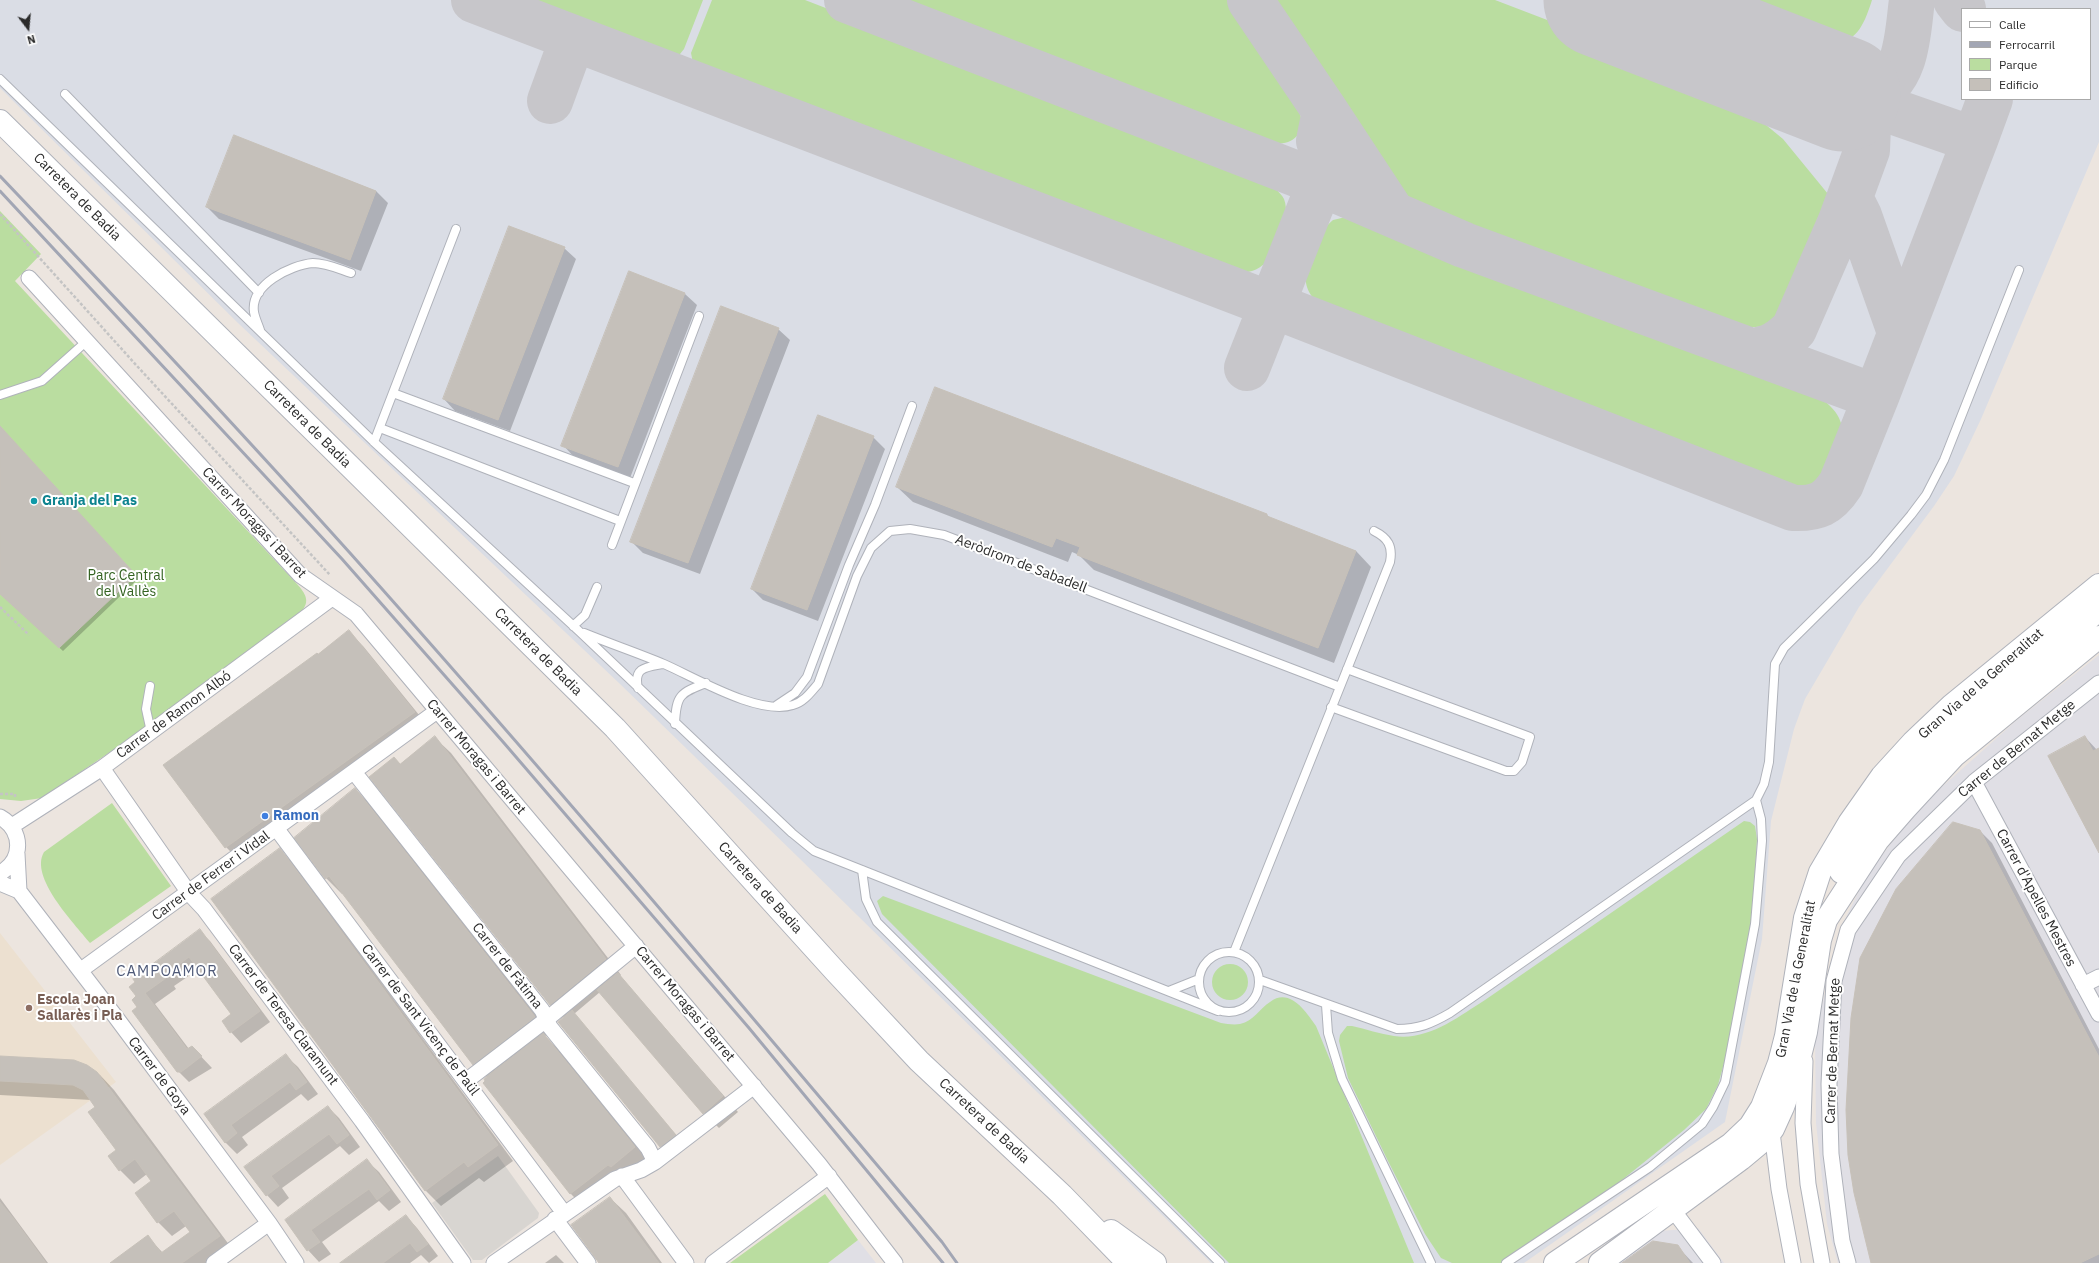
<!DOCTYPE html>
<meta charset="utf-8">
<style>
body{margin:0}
#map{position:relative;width:2099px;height:1263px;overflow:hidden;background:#ece5df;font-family:"IBM Plex Sans",sans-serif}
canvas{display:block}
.legend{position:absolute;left:1961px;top:8px;width:130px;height:92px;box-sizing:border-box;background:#fff;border:1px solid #aaa;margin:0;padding:5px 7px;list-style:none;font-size:12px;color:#2b2b2b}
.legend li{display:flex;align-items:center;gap:8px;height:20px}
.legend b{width:20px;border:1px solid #aaa}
.north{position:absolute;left:8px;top:8px;width:40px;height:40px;-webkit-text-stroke:3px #fff;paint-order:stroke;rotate:164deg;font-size:11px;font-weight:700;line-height:16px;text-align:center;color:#2b2b2b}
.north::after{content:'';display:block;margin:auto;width:14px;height:18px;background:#2b2b2b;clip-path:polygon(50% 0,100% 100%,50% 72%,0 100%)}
</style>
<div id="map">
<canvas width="2099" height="1263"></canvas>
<ul class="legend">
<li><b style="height:5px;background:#fff"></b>Calle</li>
<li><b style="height:5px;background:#a2a6b4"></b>Ferrocarril</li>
<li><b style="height:11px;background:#badda0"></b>Parque</li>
<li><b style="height:11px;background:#c5c0ba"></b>Edificio</li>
</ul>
<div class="north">N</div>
</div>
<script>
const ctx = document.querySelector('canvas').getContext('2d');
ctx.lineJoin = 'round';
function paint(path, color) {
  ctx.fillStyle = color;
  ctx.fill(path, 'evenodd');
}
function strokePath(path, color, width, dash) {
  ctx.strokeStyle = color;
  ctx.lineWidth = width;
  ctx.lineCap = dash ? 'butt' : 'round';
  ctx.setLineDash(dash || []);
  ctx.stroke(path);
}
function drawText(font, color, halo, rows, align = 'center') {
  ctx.font = font + ' "IBM Plex Sans",sans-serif';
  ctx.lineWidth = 4;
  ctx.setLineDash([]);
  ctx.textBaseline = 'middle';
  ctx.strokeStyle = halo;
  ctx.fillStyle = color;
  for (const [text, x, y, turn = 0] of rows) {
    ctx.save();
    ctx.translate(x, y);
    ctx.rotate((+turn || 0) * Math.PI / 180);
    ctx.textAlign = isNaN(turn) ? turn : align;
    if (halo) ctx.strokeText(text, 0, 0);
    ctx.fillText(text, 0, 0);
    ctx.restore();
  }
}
paint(new Path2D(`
 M2099,655V1263H1838L1827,1224L1816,1123L1815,1035L1840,929L1866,877L1916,810L2017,720Z
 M1698,1228L1724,1263H1607L1648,1232Z
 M858,1240L876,1263H828Z`), '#e0dfe5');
paint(new Path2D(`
 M0,933L116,1082L0,1165Z`), '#ece0d0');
paint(new Path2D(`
 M0,0H2099V142L1981,419L1954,476L1934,506L1859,607L1805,699L1794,729L1771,821L1762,939L1725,1122L1524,1263H1211L798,857L619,683L238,323L0,88ZM1962,9H2090V99H1962Z`), '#dadde5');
paint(new Path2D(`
 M515,0H703L684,49L676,59L664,57Z
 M712,0H805L1236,167C1249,173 1278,186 1284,199C1292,218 1274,266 1252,271C1230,277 1205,265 1184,259L703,73L693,63L691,53Z
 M883,0H1230C1248,22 1304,99 1302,126C1301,133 1294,140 1288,142C1273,147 1250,139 1234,135Z
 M1270,0H1495L1683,72L1722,92L1749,111L1783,139L1828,194L1801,269L1773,321C1758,333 1733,324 1715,321L1428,210L1406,199L1389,181Z
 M1720,0H1872C1864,25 1855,50 1822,39Z
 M0,211L41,254L15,281L297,584C305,593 311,601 301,612L119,746L42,798L21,801L0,799Z
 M1346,217L1394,227L1791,380C1807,389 1831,401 1839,418C1851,442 1829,483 1802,487C1788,490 1771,482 1757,479L1351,322C1317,304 1293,294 1313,251C1317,240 1323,228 1333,220Z
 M112,803L171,886L90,943C74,923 29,877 44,852Z
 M1744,821L1750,822L1755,826L1757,839L1753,907L1747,951L1729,1045L1718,1085L1706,1109L1684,1130L1622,1180L1503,1263H1452L1441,1258L1425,1234L1388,1161L1348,1078L1339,1041L1340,1035L1347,1026H1352C1366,1029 1380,1034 1394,1036C1428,1041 1458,1017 1485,1000Z
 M883,896L1221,1023C1227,1024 1234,1025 1240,1024C1254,1021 1259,1009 1270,1002C1290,987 1306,1012 1316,1026L1414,1263H1229L882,914L877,901Z
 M1212 982a18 18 0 1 1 36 0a18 18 0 1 1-36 0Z
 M825,1194L858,1240L828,1263H730Z`), '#badda0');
paint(new Path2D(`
 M498,1156L539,1213L538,1218L482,1260H473L432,1203Z`), '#d8d5d1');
paint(new Path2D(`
 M234,136L376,191L388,203L361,271L219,219L207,207Z
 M564,248L576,259L510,431L455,411L444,399Z
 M629,272L685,294L697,305L630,478L574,457L563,445Z
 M778,329L790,340L700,574L643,553L631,541Z
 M0,427L138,579L63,651L0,593Z
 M873,437L885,449L818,621L763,600L752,589Z
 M897,487L1267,515L1271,519L1356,551L1371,567L1334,663L1094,570L1079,555L1072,552L1068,562L913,502Z
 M348,631L363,646L428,726L241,862L226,847L165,765L319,655Z
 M2085,737L2097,750L2099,749V851Z
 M435,738L451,753L621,975L620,976L738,1112L719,1128L704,1113L600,992L574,1014L686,1147L673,1158L661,1146L564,1018L550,1005L394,758L401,765Z
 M355,789L371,805L550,1033L545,1036L559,1050L650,1163L586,1209L571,1194L485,1083L487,1077L473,1064L343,893L342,894L326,878L296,838Z
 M1980,831L1992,843L2099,1049V1263H1872Z
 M280,850L295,865L513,1161L484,1182L479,1178L441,1206L425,1190Z
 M200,931L210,941L270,1022L241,1043L231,1032L233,1014L199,969L174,986L176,989L155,1004L189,1049L192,1047L212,1068L189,1082L178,1071L133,1000Z
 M286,1056L298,1067L318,1094L308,1101L301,1094L242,1137L248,1145L237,1154L225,1142L205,1115Z
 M0,1057L87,1066L100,1075L114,1090L233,1250L216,1263H112L148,1237L163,1253L191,1232L186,1226L172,1236L158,1222L153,1181L147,1174L134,1184L120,1170L118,1150L91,1100L0,1095Z
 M328,1107L339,1118L360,1147L349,1155L340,1146L282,1188L289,1198L278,1207L267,1195L246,1167Z
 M367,1161L379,1172L401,1202L389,1211L379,1201L322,1242L331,1254L319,1262L308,1250L286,1221Z
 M0,1198L48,1263H0Z
 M610,1198L626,1213L662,1263H600Z
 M406,1216L417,1228L438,1256L429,1263L421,1255L410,1263H342Z
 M1677,1246L1693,1263H1623Z
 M556,1255L564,1263H545Z`), '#0003');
strokePath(new Path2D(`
 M474,0L1272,305L1793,508C1817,509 1828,504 1841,484L1876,397
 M847,0L1320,183L1464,245L1876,397L1975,140L1843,94
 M1250,0L1325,111L1319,141
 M1956,0L1963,9
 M1843,94C1853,93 1865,94 1874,91C1908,82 1908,28 1912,0
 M550,101L573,38
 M1975,140L1990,99
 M1850,198L1859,216L1900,332
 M1752,351C1771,349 1781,342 1794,329L1841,221L1867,150L1868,126L1859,105L1843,94
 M1247,368L1320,183L1328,152L1325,111L1392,213`), '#c7c6ca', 46);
strokePath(new Path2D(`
 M1601,0L1843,94`), '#c7c6ca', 115);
const building = new Path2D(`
 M234,135L376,191L350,260L206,207Z
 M509,226L565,247L498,420L443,399Z
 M629,271L685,293L618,467L561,446Z
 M721,306L779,328L688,563L630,542Z
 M935,387L1267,514V516L1356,551L1318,648L1077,555L1080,547L1056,538L1052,547L896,487Z
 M818,415L874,436L807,610L751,589Z
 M0,426L136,575L59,648L0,594Z
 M349,630L415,712L225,848L163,765L317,653L318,654Z
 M435,736L606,959L550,1005L369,777L394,757L400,764Z
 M2085,736L2093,751L2099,748V853L2048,756Z
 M355,788L535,1017L473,1065L329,876L325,879L294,838Z
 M1953,822L1980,830L2099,1057V1254L2080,1263H1871L1854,1193L1848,1155L1846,1110L1851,1018L1860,958L1896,889Z
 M280,848L498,1145L468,1167L464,1162L425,1191L211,899Z
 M200,929L260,1011L230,1033L222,1021L231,1014L189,957L164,975L166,978L145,993L187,1049L192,1046L202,1056L181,1072H177L132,1011L137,1007L132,1000L136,996L129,987L135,982L133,979Z
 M618,973L723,1096L703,1114L597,990Z
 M572,1010L676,1135L660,1147L558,1022Z
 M543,1033L635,1147L611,1167L608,1165L570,1194L483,1083L485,1081L484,1079Z
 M286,1054L307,1082L296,1090L290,1082L231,1125L237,1133L225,1143L204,1114Z
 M0,1056L74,1060L87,1065L97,1072L220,1236L182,1263H110L148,1235L161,1253L190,1232L174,1211L157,1223L135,1193L151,1181L135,1159L119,1171L108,1156L116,1150L88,1112L95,1107L83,1090L73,1085L0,1081Z
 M328,1106L349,1135L337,1144L329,1134L271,1176L279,1186L266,1196L244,1167Z
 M367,1159L390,1190L377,1200L369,1189L311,1230L320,1242L307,1251L285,1220Z
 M610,1197L659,1263H599L571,1225Z
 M0,1202L14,1219L46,1263H0Z
 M406,1215L428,1244L417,1252L410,1243L383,1263H340Z
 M1653,1241L1678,1245L1690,1263H1622Z`);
paint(building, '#c5c0ba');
strokePath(building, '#c7c1b9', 1);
const lane = new Path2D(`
 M0,79L374,442L580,632L792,833L814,851L1218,1011
 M65,94L259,293
 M260,330C258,324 255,318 254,312C250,285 290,265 313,263C326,263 339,269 351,273
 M393,393L634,483
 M0,395L42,381L88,340
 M380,428L620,521
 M374,442L456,229
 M612,545L699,316
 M573,626L585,615L597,587
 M584,633C611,644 638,653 664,664C696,678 759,716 793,705C804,702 811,692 818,684L857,576L871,548L890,531L910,529L944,535L1340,687
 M150,686L146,709L151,732
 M638,688C633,667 647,667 663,664
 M777,705L795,693L807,677L849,565L875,505L912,406
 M1331,707L1506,771H1514L1522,762L1530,737L1347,669
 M675,724C676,695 680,693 706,683
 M862,870L866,899L877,922L1220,1263
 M1199 982a30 30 0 1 1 60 0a30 30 0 1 1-60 0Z
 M1234,952L1390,562C1393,546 1388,538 1374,531
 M1260,980L1397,1029C1419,1029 1431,1024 1450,1013L1756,800L1764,784L1769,762L1775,664L1784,648L1874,559L1911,515L1926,495L1944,460L2019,270
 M1169,991L1199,979
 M1326,1005L1328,1033L1342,1079L1431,1263
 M1506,1263L1650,1167L1702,1124L1713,1107L1725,1082L1755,924L1762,841L1761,819L1756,800`);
const street = new Path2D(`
 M29,278L300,575L356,614L819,1164L895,1263
 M102,768L189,893L204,909L362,1121L463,1263
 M354,772L542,1010L550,1027L648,1148L655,1162
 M1974,782L2099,1014
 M0,817C23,830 24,860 0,873
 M12,826L102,768L332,598
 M276,828L564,1213
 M17,854L19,891L115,1016L269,1223L296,1263
 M0,883L19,891
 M81,970L437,711
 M2083,985L2099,977
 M1805,1061L1803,1123L1808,1184L1822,1263
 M466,1081L547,1019L636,946
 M1771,1124L1779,1189L1793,1263
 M622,1176L686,1263
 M1673,1210L1713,1263
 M555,1219L588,1263
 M214,1263L269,1223
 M494,1263L615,1179L641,1170L655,1162L754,1086
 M713,1263L829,1176
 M1848,1263L1842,1241L1831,1154L1829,1084L1834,981L1848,930L1898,856L1974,782L2099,683`);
const secondary = new Path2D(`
 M0,121L615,728L835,971L919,1061L1062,1195L1128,1263
 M1841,872L1856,846L1888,800L1912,772L1944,740L2099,610
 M1111,1231L1155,1263
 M1555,1263L1731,1144L1750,1126L1762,1107L1779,1063L1786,1036L1805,918L1820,872L1849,823L1882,776L1913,742L1952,705L2099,585
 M1600,1263L1741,1159L1759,1144L1773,1129L1783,1107L1797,1068L1806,1032L1820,940L1826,920L1878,840L1905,809L1954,756L2099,637`);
strokePath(lane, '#afb2ba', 10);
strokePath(street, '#afb2ba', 17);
strokePath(secondary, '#afb2ba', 24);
strokePath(new Path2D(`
 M0,214L137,366L330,575
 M0,607L29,635
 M0,794H15V798`), '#c4c4c4', 2.5, [3, 2]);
strokePath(lane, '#fff', 8);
strokePath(street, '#fff', 15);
strokePath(secondary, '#fff', 22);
strokePath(new Path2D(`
 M0,176C118,300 236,426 350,553C552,779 747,1011 942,1242L957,1263
 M0,191L342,559L504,743L749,1028L943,1263`), '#a2a6b4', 3);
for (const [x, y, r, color] of [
 [34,501,4,"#0f9aa8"],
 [265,816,4,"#3f7fe0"],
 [29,1008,4,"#8d6e63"]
]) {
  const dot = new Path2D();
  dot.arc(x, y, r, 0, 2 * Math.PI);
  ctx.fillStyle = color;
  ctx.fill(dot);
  strokePath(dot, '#fff', 1.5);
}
drawText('14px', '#2b2b2b', '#fff', [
 ["Carretera de Badia",77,197,45],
 ["Carretera de Badia",307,424,45],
 ["Carrer Moragas i Barret",254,523,47],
 ["Aeròdrom de Sabadell",1021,564,21],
 ["Carretera de Badia",538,652,45],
 ["Gran Via de la Generalitat",1981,684,-41],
 ["Carrer de Ramon Albó",174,715,-36],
 ["Carrer de Bernat Metge",2017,749,-39],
 ["Carrer Moragas i Barret",476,757,50],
 ["Carrer de Ferrer i Vidal",211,876,-36],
 ["Carretera de Badia",760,888,48],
 ["Carrer d'Apelles Mestres",2036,898,62],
 ["Carrer de Fàtima",507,966,52],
 ["Gran Via de la Generalitat",1796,979,-79],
 ["Carrer Moragas i Barret",685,1004,50],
 ["Carrer de Teresa Claramunt",283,1015,53],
 ["Carrer de Sant Vicenç de Paül",420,1020,53],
 ["Carrer de Bernat Metge",1833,1051,-88],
 ["Carrer de Goya",159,1076,53],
 ["Carretera de Badia",984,1121,43]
]);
drawText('bold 14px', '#0d838f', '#fff', [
 ["Granja del Pas",42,501]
], 'left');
drawText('14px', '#346321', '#fff', [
 ["Parc Central",126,576],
 ["del Vallès",126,592]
]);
drawText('bold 14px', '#366cbe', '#fff', [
 ["Ramon",273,816]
], 'left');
drawText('bold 14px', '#785e54', '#fff', [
 ["Escola Joan",37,1000],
 ["Sallarès i Pla",37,1016]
], 'left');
ctx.letterSpacing = '1px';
drawText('15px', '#4f5a78', '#fff', [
 ["CAMPOAMOR",167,972]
]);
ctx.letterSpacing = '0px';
</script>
